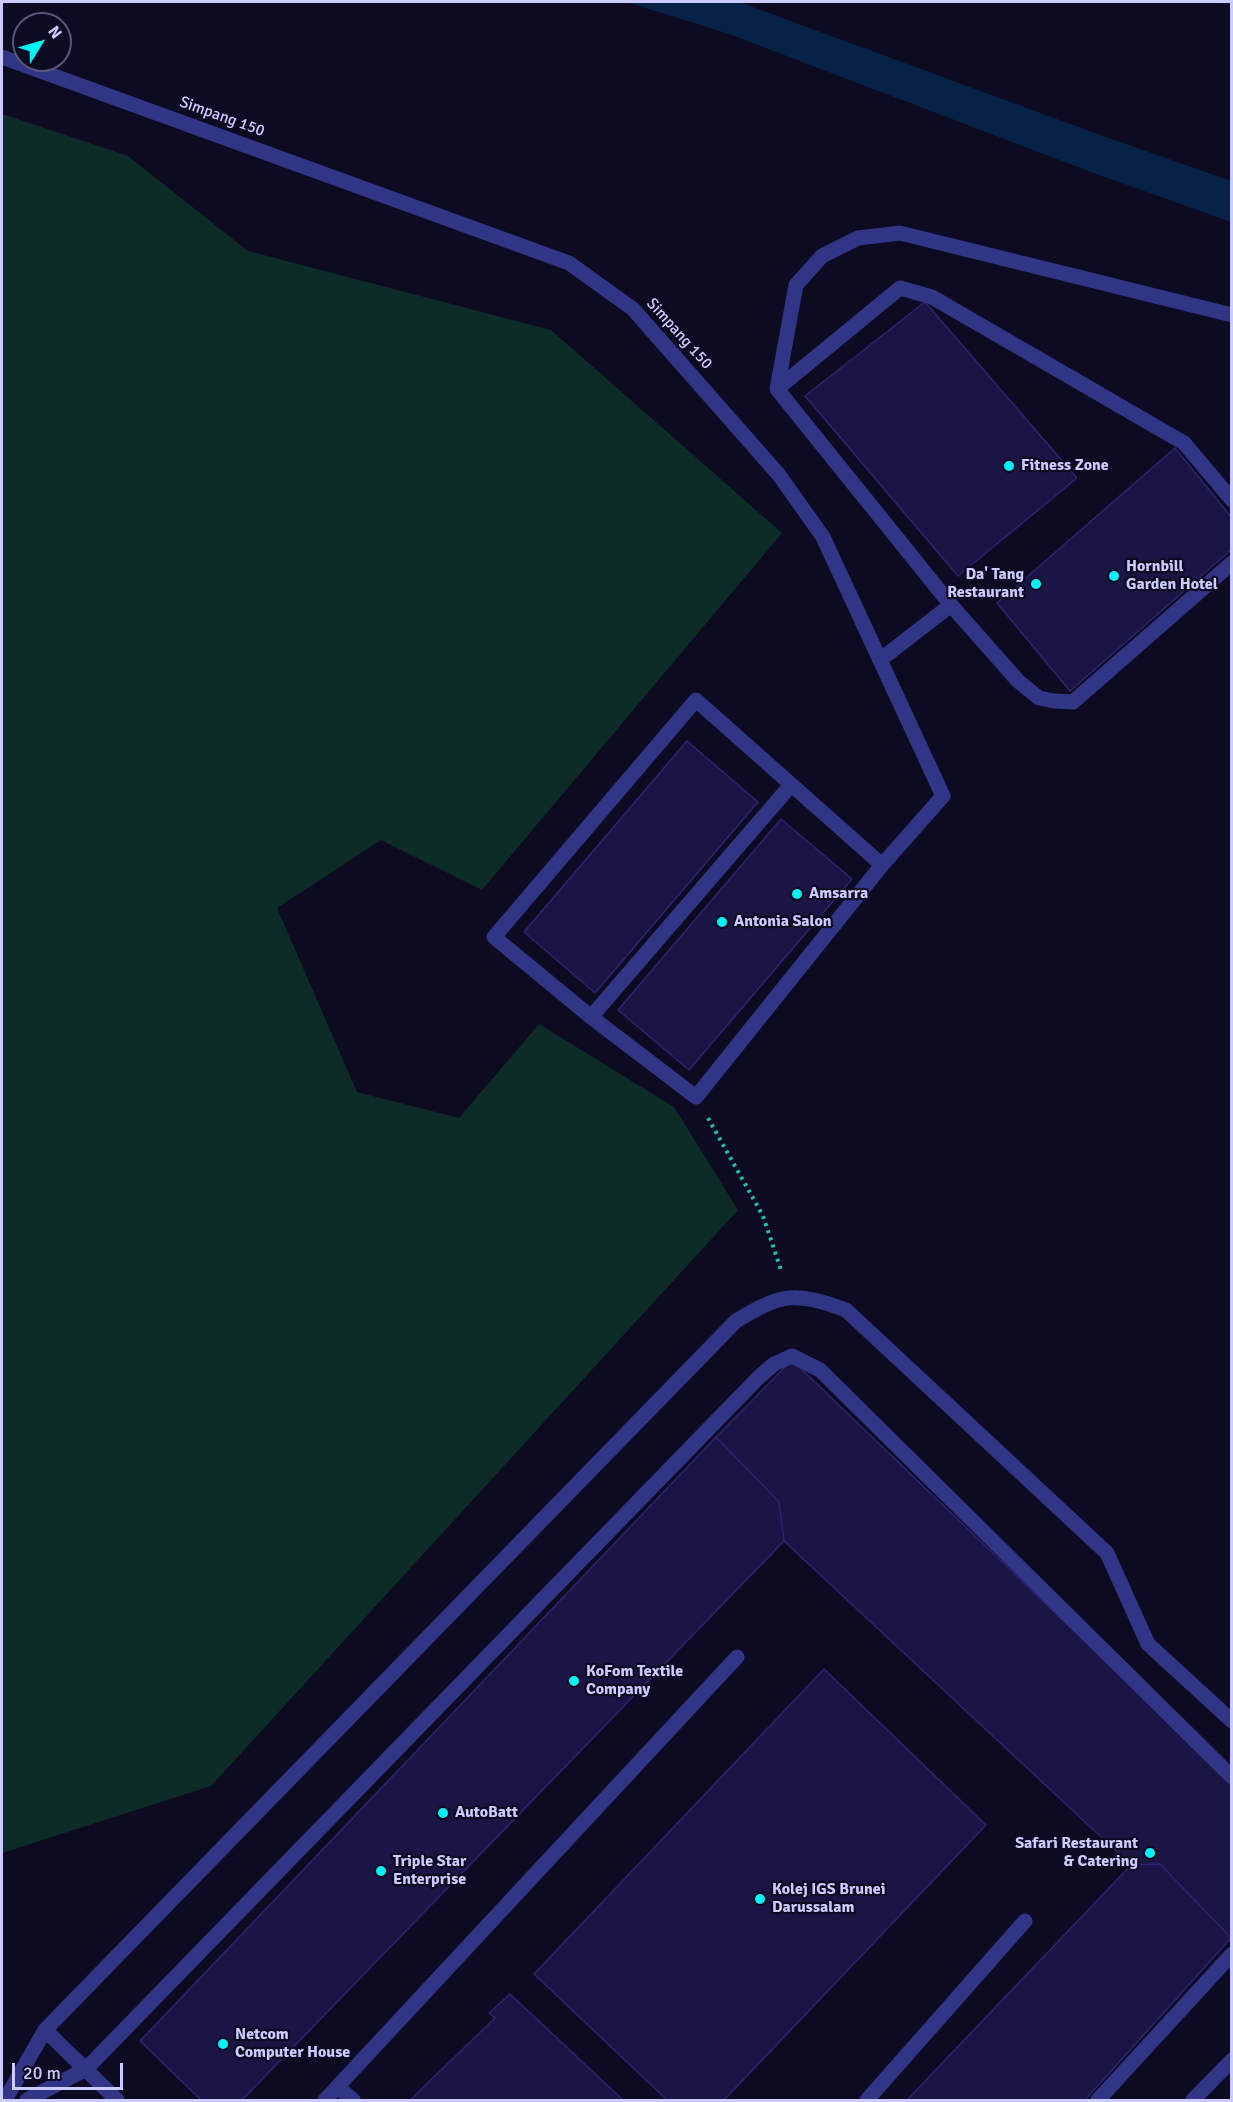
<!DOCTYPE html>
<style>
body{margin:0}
#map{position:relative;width:1233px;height:2102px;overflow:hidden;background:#0d0b21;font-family:Signika,sans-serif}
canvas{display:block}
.frame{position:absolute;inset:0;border:3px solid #cccbff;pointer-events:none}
.north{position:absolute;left:12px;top:12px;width:60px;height:60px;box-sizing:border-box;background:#0d0b21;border:2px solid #59587a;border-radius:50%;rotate:53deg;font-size:16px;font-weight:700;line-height:24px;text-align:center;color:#cccbff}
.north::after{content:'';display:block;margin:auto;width:21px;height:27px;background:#00f3f6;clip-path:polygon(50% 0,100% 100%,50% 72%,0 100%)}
.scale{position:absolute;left:12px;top:2063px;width:111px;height:27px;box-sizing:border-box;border:3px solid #cccbff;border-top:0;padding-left:8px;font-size:18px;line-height:21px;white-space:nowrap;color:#cccbff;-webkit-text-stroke:4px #0d0b21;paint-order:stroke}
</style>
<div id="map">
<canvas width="1233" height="2102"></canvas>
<div class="frame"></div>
<div class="north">N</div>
<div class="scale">20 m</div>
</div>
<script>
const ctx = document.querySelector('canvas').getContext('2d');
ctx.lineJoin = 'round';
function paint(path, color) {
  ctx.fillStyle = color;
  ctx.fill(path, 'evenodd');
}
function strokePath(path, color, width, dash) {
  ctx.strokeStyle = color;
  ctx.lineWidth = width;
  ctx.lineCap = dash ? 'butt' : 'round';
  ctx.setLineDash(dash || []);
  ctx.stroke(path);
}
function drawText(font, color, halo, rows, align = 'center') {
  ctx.font = font + ' Signika,sans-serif';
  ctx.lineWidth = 4.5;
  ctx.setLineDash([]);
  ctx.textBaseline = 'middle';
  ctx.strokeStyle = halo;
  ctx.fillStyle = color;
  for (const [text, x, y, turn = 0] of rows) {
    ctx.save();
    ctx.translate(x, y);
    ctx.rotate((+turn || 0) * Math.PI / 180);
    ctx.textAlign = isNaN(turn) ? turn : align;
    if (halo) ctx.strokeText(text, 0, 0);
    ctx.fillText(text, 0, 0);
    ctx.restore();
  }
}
paint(new Path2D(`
 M2,114L128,156L248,251L551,330L782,533L482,890L381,840L277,908L357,1092L459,1118L539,1024L674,1107L738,1210L211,1786L2,1853Z`), '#0d2c28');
paint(new Path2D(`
 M627,2H739L1092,132L1231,181V222L1088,171L729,34Z`), '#062245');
const building = new Path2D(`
 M925,302L1077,478L958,576L805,396Z
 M1175,448L1232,518V549L1070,691L997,603Z
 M687,741L758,802L595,993L524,932Z
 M781,819L852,879L689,1070L618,1010Z
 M792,1360L1232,1783L1231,1938L1160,1864L1131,1865L784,1541L779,1502L716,1437Z
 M716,1437L779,1502L784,1541L242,2100H201L140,2041Z
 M824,1669L986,1825L724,2100H667L534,1974Z
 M1160,1864L1231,1938L1085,2100H907L1131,1865Z
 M510,1994L623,2100H410L495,2018L489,2013Z`);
paint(building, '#1a1544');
strokePath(building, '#2d2473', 1.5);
strokePath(new Path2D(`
 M708,1118L763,1216L782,1273`), '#21bda6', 4, [3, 4.5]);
strokePath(new Path2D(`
 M1232,315L900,233L858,238L822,256L796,285L777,389L951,605L1018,681L1039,698L1054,701L1073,702L1232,563
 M777,389L900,288L932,297L1184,443L1232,500
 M880,660L951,605
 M882,865L696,700L494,937L591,1017L696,1097L882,865L943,796
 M591,1017L791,785
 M45,2030L117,2100
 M338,2087L353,2100
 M5,2100L45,2030L736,1321C783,1292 796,1292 846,1310L1107,1553L1148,1644L1232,1721
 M27,2100L86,2069L759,1377L774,1364L792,1356L820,1370L1232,1777
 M325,2100L737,1657
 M867,2100L1025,1921
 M1098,2100L1232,1954
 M1193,2100L1232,2060`), '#303586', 15);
strokePath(new Path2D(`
 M2,57L569,263L633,309L779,475L823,537L943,796`), '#303586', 15);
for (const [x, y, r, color] of [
 [1009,466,6,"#00f3f6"],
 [1114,576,6,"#00f3f6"],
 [1036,584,6,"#00f3f6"],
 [797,894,6,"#00f3f6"],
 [722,922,6,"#00f3f6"],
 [574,1681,6,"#00f3f6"],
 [443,1813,6,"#00f3f6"],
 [1150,1853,6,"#00f3f6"],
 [381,1871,6,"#00f3f6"],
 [760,1899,6,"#00f3f6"],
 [223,2044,6,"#00f3f6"]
]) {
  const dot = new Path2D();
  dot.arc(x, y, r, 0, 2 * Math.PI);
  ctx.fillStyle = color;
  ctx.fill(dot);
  strokePath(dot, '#0d0b21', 2);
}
drawText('16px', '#cccbff', '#0d0b21', [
 ["Simpang 150",222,117,20],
 ["Simpang 150",679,334,48]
]);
drawText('bold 16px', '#cccbff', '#0d0b21', [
 ["Fitness Zone",1021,466],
 ["Hornbill",1126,567],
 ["Garden Hotel",1126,585],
 ["Da' Tang",1024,575,"right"],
 ["Restaurant",1024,593,"right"],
 ["Amsarra",809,894],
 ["Antonia Salon",734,922],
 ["KoFom Textile",586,1672],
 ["Company",586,1690],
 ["AutoBatt",455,1813],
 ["Safari Restaurant",1138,1844,"right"],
 ["& Catering",1138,1862,"right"],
 ["Triple Star",393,1862],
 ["Enterprise",393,1880],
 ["Kolej IGS Brunei",772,1890],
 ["Darussalam",772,1908],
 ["Netcom",235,2035],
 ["Computer House",235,2053]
], 'left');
</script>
